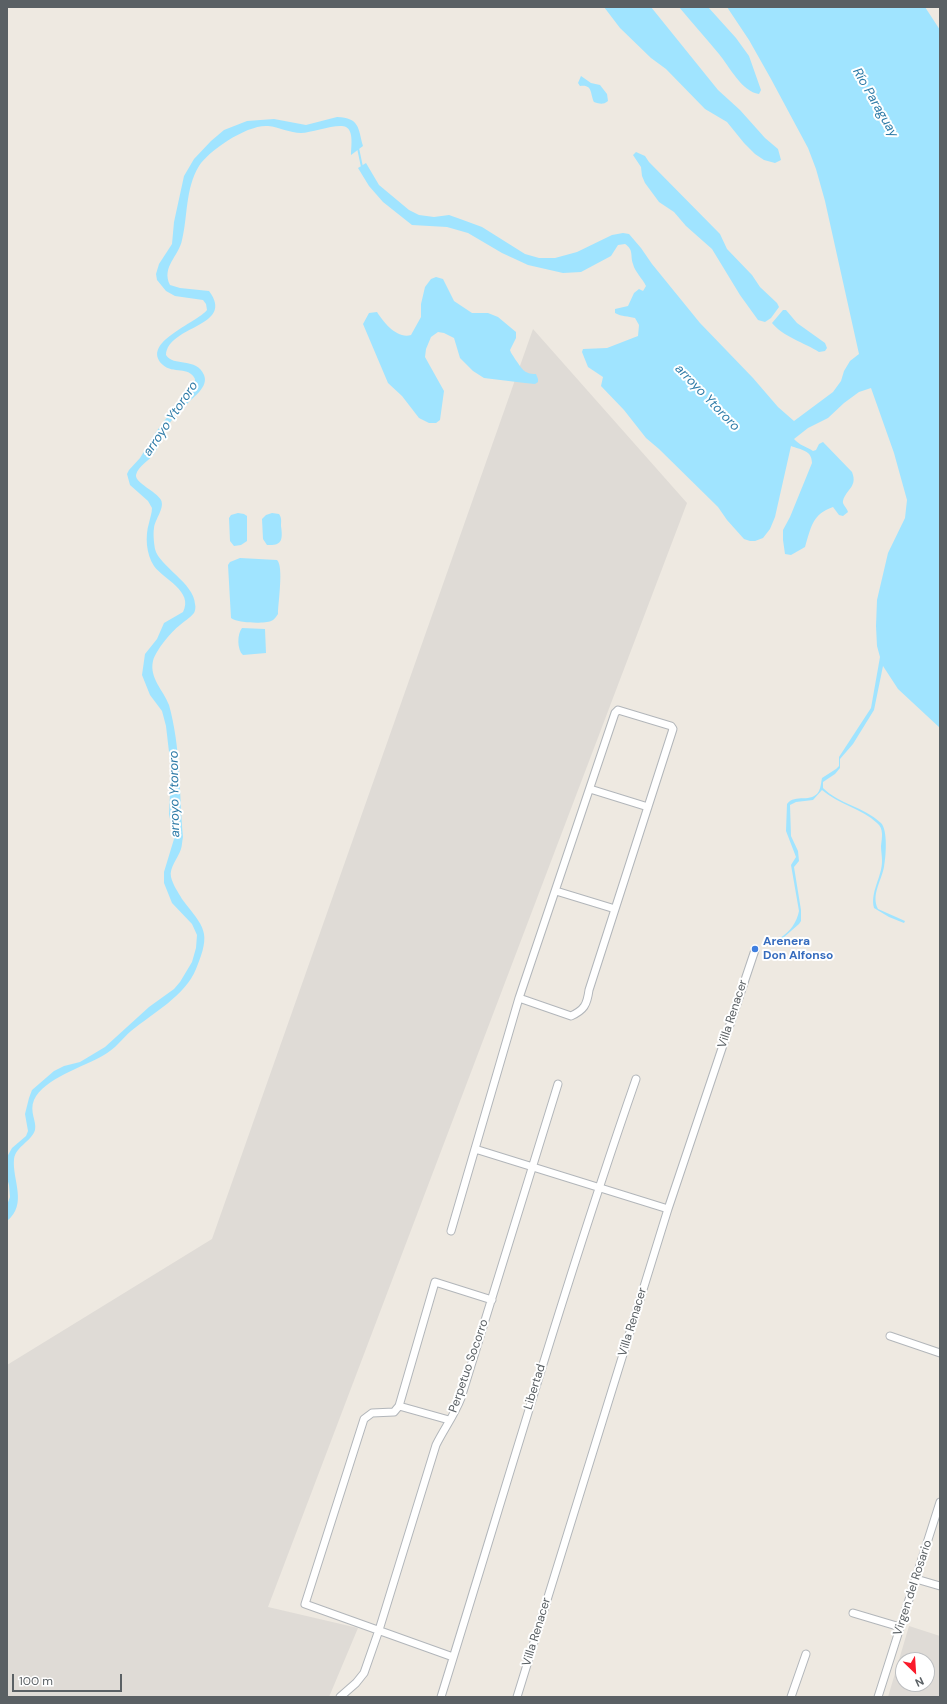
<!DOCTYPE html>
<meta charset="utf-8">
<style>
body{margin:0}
#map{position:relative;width:947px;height:1704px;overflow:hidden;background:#eee9e1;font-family:"DM Sans",sans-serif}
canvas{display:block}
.frame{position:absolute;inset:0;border:8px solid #5a6064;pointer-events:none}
.north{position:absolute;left:895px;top:1652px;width:40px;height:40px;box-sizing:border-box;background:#fff;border:1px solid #bdbfc1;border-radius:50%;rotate:155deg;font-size:11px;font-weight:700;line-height:16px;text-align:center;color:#5a6064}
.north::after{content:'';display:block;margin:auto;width:14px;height:18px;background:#fa1b2b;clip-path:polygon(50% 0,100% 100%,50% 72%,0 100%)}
.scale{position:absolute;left:12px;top:1674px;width:110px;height:18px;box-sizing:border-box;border:2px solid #5a6064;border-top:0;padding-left:5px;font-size:12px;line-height:14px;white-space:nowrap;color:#5a6064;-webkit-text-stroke:3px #fff;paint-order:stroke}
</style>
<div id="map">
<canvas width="947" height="1704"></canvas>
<div class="frame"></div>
<div class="north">N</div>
<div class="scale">100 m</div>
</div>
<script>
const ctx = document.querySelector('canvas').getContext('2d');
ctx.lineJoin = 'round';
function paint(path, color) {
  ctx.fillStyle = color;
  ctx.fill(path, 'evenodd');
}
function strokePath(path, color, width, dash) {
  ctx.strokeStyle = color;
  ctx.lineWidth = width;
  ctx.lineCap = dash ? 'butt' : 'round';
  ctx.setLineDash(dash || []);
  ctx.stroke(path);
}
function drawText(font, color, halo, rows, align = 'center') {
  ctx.font = font + ' "DM Sans",sans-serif';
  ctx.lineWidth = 4;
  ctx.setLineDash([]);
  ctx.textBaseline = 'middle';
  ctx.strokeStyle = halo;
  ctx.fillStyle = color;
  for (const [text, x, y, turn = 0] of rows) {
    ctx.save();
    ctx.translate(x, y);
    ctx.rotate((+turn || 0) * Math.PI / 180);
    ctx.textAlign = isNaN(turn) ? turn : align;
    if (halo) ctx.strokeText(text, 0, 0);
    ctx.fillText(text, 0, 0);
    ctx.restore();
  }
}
paint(new Path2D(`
 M533,329L687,503L268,1607L358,1628L329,1697H7V1365L212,1239Z
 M909,1626L940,1636V1697H888ZM903,1660H927V1684H903Z`), '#dfdbd6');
paint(new Path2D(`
 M604,7H651L718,90L740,110L765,138L778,149L781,160L775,163L764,160L755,154L744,143L727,122L705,109L666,69L651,58L620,28Z
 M679,7H708L736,38L749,56L761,90L759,94C742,92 729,66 719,54C706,38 692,23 679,7Z
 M727,7H925L940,30V728L898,689L883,666L874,710L853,744L840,759V768L835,774L823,782V788C839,804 864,807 881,823C888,830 886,857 884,867C881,882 871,895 878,909L905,921L904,923L889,917L874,908C870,892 882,877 882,861C882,856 881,851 881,846C882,837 884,829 877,823C861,808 838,804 822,790L813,800L796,802L790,805L791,836L798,851L799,861L794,867L801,910V921L799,924L783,938L772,942C774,940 777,939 780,938C790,932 797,922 799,911L791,865L796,857L786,831L787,804C795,793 812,804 819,791C821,787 821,782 822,778L836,769L839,766V757L871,708L880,657L877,646L876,626L877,600L888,553L905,518L907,500L894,453L871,388L859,392L844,403L828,418L808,428L794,439C799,445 807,447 813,451L816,450L819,444L823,442L852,472C858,487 846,489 843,501C842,504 847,508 848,512L843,516L839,515L833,507C812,514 811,528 805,547L791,555L785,554L783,540V530L790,517L812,463C812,450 801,450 791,446L775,517L770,529L763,538L755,541H750L744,539L727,520L718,507L659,449L646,438L624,410L601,386L603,377L588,367L582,352L583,349L607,348L638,336L639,325L635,318C628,316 622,317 615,313V309L628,306L634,293L639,289L643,291L646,286C642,278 635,272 633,264C630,255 634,250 625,244L618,245L611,256L581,272L563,273L528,265L502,253L468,233L447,227L412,225L383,202L369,186L358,168L366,163L379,185L409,210L419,215L434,217L449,215L463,220L482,227L525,254L539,258H555L577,252L612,235L623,233L629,234L641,248L652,264L700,323L753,378L778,407L794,421L833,392L841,381L844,371L850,361L859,354L825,201L816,169L808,148L771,79L749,40Z
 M581,76L591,83L600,85L607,94L608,101C603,105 600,104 594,102C590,94 593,84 580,86L578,83Z
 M337,117C360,118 358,128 363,146L351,155C351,147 354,131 346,127C337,123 312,133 301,133C290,133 279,127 268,126C248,124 209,150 199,166C185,189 188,216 182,240C179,256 161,267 170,285L180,288L209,291C236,327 168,325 166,355C173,367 197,357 204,375C209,387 193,397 187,404C180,411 172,419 167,427C161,435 160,446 154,454C149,461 138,466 136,475C135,483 156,491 161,500C165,508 155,519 154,528C153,534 154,543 155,549C159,566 194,583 195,604C196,607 195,611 194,613C190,618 184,621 180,625C171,632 156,650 153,661C149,678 164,691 169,705C181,748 179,793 183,837C182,841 182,846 181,849C178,858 169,868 171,877C173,885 178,892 182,899C204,928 212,931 196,969C185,996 153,1013 131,1031C122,1039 115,1049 104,1055C84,1067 44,1078 34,1100C29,1112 37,1121 35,1130C31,1142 16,1146 14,1159C12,1180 28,1204 7,1221V1205L10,1197L9,1185L7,1178V1157L12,1148L26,1136L28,1131L25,1114L29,1098L32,1090L54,1071L64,1066L80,1062L105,1047L149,1007L174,989L180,982L192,962L196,948L197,935L192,924L172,903L164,883V872L174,839L169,814L171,773L169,752L166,726L162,711L150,695L142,675L145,654L157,639L164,623L183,612C194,591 163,579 154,566C146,554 145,536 149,523C150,518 152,513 152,508L148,501L130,485L127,474L129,470L140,458L156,432L171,412L194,384L195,379C189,366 173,374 163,365C139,343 197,323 207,310L206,304L203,300L175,296L166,291L157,280L156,274L159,264L172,244L174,222L184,176L194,159L211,141L224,130L247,121L274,119L306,125Z
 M636,152L645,156L649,162L720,234L727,249L752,275L760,287L777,303L779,307L771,318L765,322L758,320L740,295L712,249L686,226L674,212L659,202L645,183L642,176L641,167L633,155Z
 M436,277L443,279L454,301L472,313H488L498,317L516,332V338L510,350C511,354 513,355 515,359C522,368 523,374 536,374L538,379V382L535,384L525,383L484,378L473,371L460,358L454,338L444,333L438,332L431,337L426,349L425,357L444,391L440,420L436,423H429L419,418L402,396L388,383L363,324L369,313L377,312C384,323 397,339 411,335L421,317V304L425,287L431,279Z
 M783,310H786L797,323L825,343L827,348L825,351L819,352C805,343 782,336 772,323Z
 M238,513L244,514L247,516V541L241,545L234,546L230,541L229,518L231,515Z
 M272,513L279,514C282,518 281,522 281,526C283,540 282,546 267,545L263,539L262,519L266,515Z
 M240,558L277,560C284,566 278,604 278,614C276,617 274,620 271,621C264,624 236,623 231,618L228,565L230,562Z
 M242,628L265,629L266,653L243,655C237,650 237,634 242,628Z`), '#a0e4ff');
strokePath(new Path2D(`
 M358,148L362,167`), '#a0e4ff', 2);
const street = new Path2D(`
 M590,789L648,807
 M556,891L615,909
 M475,1149L668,1209
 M451,1231L519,998L615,713L618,710L671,726L673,729L589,990C587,1005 584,1010 571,1016L519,998
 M890,1336L940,1353
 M399,1406L449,1420
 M916,1579L940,1586
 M853,1613L900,1627
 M453,1657L305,1604L364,1419L372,1413L394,1412L399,1406L435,1282L492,1300
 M340,1697L356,1683L364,1673L379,1630L436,1445C444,1429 455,1414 461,1398L558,1084
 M441,1697C505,1491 565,1283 636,1079
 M517,1697L668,1209L755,950
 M791,1697L806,1654
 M878,1697L940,1502`);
strokePath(street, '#b2b6ba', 9);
strokePath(street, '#fff', 7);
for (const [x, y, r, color] of [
 [755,949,4,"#3f7fe0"]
]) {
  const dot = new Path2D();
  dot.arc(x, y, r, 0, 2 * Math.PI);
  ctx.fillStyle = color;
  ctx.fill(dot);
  strokePath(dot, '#fff', 1.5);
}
drawText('bold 12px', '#366cbe', '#fff', [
 ["Arenera",763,942],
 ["Don Alfonso",763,956]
], 'left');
drawText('12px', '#5a6064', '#fff', [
 ["Villa Renacer",733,1014,-72],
 ["Villa Renacer",633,1322,-73],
 ["Perpetuo Socorro",469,1366,-71],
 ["Libertad",535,1387,-73],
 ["Virgen del Rosario",913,1588,-72],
 ["Villa Renacer",537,1632,-73]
]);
drawText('italic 13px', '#2f7ca8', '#fff', [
 ["Río Paraguay",875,103,60],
 ["arroyo Ytororo",707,398,46],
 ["arroyo Ytororo",171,419,-56],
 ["arroyo Ytororo",175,794,-91]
]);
</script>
